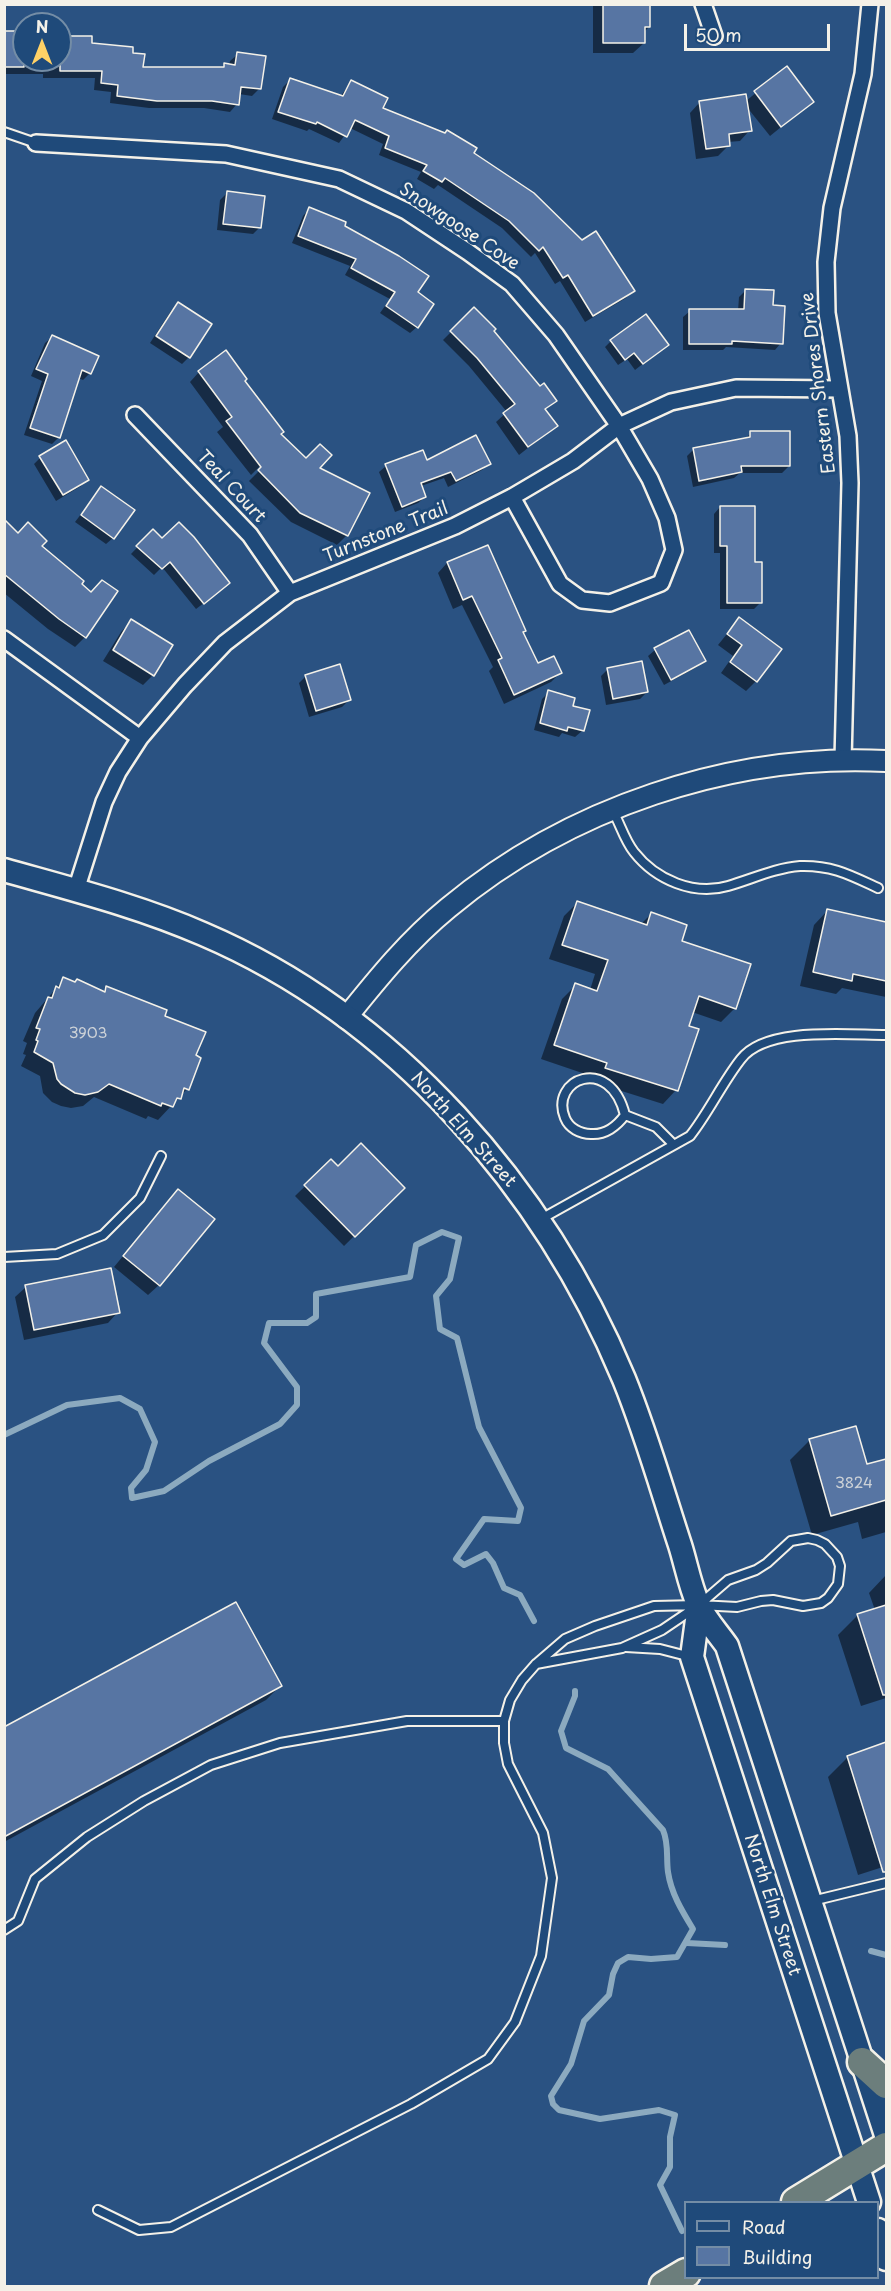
<!DOCTYPE html>
<style>
body{margin:0}
#map{position:relative;width:891px;height:2291px;overflow:hidden;background:#2a5282;font-family:"Playpen Sans",sans-serif}
canvas{display:block}
.frame{position:absolute;inset:0;border:6px solid #f4f1e8;pointer-events:none}
.legend{position:absolute;left:684px;top:2201px;width:195px;height:78px;box-sizing:border-box;background:#1f4a7a;border:2px solid #748da6;margin:0;padding:8px 10px;list-style:none;font-size:18px;color:#f4f1e8}
.legend li{display:flex;align-items:center;gap:12px;height:30px}
.legend b{width:30px;border:2px solid #748da6}
.north{position:absolute;left:12px;top:12px;width:60px;height:60px;box-sizing:border-box;background:#1f4a7a;border:2px solid #748da6;border-radius:50%;rotate:0deg;font-size:16px;font-weight:700;line-height:24px;text-align:center;color:#f4f1e8}
.north::after{content:'';display:block;margin:auto;width:21px;height:27px;background:#ffd166;clip-path:polygon(50% 0,100% 100%,50% 72%,0 100%)}
.scale{position:absolute;left:684px;top:24px;width:146px;height:27px;box-sizing:border-box;border:3px solid #f4f1e8;border-top:0;padding-left:8px;font-size:18px;line-height:21px;white-space:nowrap;color:#f4f1e8;-webkit-text-stroke:4px #1f4a7a;paint-order:stroke}
</style>
<div id="map">
<canvas width="891" height="2291"></canvas>
<div class="frame"></div>
<ul class="legend">
<li><b style="height:8px;background:#1f4a7a"></b>Road</li>
<li><b style="height:16px;background:#5775a3"></b>Building</li>
</ul>
<div class="north">N</div>
<div class="scale">50 m</div>
</div>
<script>
const ctx = document.querySelector('canvas').getContext('2d');
ctx.lineJoin = 'round';
function paint(path, color) {
  ctx.fillStyle = color;
  ctx.fill(path, 'evenodd');
}
function strokePath(path, color, width, dash) {
  ctx.strokeStyle = color;
  ctx.lineWidth = width;
  ctx.lineCap = dash ? 'butt' : 'round';
  ctx.setLineDash(dash || []);
  ctx.stroke(path);
}
function drawText(font, color, halo, rows, align = 'center') {
  ctx.font = font + ' "Playpen Sans",sans-serif';
  ctx.lineWidth = 6;
  ctx.setLineDash([]);
  ctx.textBaseline = 'middle';
  ctx.strokeStyle = halo;
  ctx.fillStyle = color;
  for (const [text, x, y, turn = 0] of rows) {
    ctx.save();
    ctx.translate(x, y);
    ctx.rotate((+turn || 0) * Math.PI / 180);
    ctx.textAlign = isNaN(turn) ? turn : align;
    if (halo) ctx.strokeText(text, 0, 0);
    ctx.fillText(text, 0, 0);
    ctx.restore();
  }
}
paint(new Path2D(`
 M593,4H649V27L644,32V43L633,53H593Z
 M4,33H24V60H60V38L131,54L142,68H221L225,65H229L230,61L238,54L260,88L252,96L239,94L237,104L230,112L204,108H149L110,103L111,92L94,90L95,78H43V74H4Z
 M786,68L812,102L770,136L746,106L750,130L740,141L728,142L729,145L718,156L696,159L690,113L700,102L746,101Z
 M290,80L340,97L351,82L381,109L472,153L633,290L626,298L585,322L560,281L555,284L535,253L531,257L502,228L438,185L434,189L417,179L421,172L379,155L383,144L350,128L339,143L309,129L307,131L272,119L283,87Z
 M227,193L260,227L253,234L217,230L220,200Z
 M309,209L343,226L416,292L417,327L410,333L380,313L390,299L345,275L350,266L292,243L303,216Z
 M746,290L772,307L781,343L775,350L726,347L723,350H683V317L690,311H738L739,297Z
 M178,304L189,357L182,364L150,343L171,311Z
 M474,309L540,388L555,401L544,410L556,426L519,455L496,422L507,412L469,366L443,340Z
 M52,337L90,373L83,380L78,378L59,437L52,444L24,435L42,381L31,376L45,343Z
 M611,341L667,345L635,370L627,359L618,365L605,347Z
 M199,372L243,381L279,434L317,468L347,535L337,545L291,522L249,481L268,462L266,460L251,475L217,432L223,427L190,382Z
 M751,433L789,466L782,473H740L734,478L693,487L687,456L694,449L744,440Z
 M40,458L87,479L81,486L56,501L34,464Z
 M426,462L489,463L482,470L448,487L444,478L421,486L425,497L418,503L395,512L379,472L386,466Z
 M101,488L113,538L106,544L75,522Z
 M720,507L754,563L761,602L754,609H720V553H714V514Z
 M4,526L39,547L85,637L75,647L48,629L4,593Z
 M153,531L162,540L221,590L196,609L162,567L154,575L131,554Z
 M487,547L525,630L522,633L537,665L560,673L551,682L504,704L489,671L493,667L462,605L453,609L438,573L447,563Z
 M739,619L756,681L746,691L721,673L733,656L718,645Z
 M131,621L153,675L143,685L103,661L121,632Z
 M655,650L704,661L697,667L664,685L648,656Z
 M608,669L647,692L640,699L606,705L601,676Z
 M306,676L349,700L342,707L309,717L299,683Z
 M549,692L582,731L575,737L562,733L559,737L534,730L542,699Z
 M577,903L641,924L651,914L680,942L735,1008L721,1022L692,1012L687,1027L676,1090L663,1104L593,1082L594,1077L541,1059L562,999L576,985L590,990L595,974L549,959L564,916Z
 M827,911L886,924V997L842,988L836,994L800,986L814,925Z
 M64,979L103,992L107,988L163,1017L194,1056L187,1089L158,1120L148,1116L146,1119L94,1097L83,1106L71,1108L61,1106L52,1102L43,1093L40,1076L21,1066L26,1055L23,1054L27,1043L23,1041L35,1013Z
 M331,1161L338,1168L403,1188L344,1246L295,1196Z
 M168,1201L159,1285L148,1295L114,1267Z
 M26,1287L118,1312L108,1323L24,1340L15,1297Z
 M810,1440L866,1466L886,1460V1532L862,1539L858,1522L812,1535L790,1460Z
 M886,1575V1698L861,1706L838,1635L858,1615L875,1610L869,1593Z
 M280,1686L266,1700L4,1842V1729Z
 M886,1744V1866L858,1875L828,1777L848,1757Z`), '#0007');
strokePath(new Path2D(`
 M4,1435L67,1405L120,1398L140,1409L155,1442L146,1470L131,1488L132,1498L164,1491L209,1461L280,1424L297,1405V1387L264,1343L269,1323H307L316,1317V1294L410,1277L416,1245L442,1232L459,1238L450,1279L436,1296L440,1329L457,1338L479,1427L521,1508L518,1521L484,1519L456,1559L464,1565L486,1554L493,1563L504,1588L520,1595L534,1621
 M575,1691V1696L561,1731L566,1748L608,1769L663,1830C669,1844 666,1857 668,1872C671,1893 682,1911 693,1929L677,1957L651,1959L628,1957L618,1963L613,1974L609,1995L584,2021L571,2064L551,2096L553,2104L559,2110L600,2119L659,2110L675,2115L670,2137V2167L660,2185L682,2231
 M687,1943L725,1945
 M871,1951L886,1955`), '#8caabf', 6);
const building = new Path2D(`
 M603,4H650V27H645V43H603Z
 M4,31H24V67H4Z
 M60,36H92V43L133,47V53L145,54L143,67H224V63L235,65L237,52L266,56L261,89L241,87L239,105L212,101H157L117,96L118,85L101,83L102,71H60Z
 M787,66L814,102L781,127L754,91Z
 M290,78L343,96L351,80L388,98L383,108L445,133L447,130L477,148L474,153L534,193L582,240L596,231L635,291L593,316L568,275L563,278L543,247L539,251L509,221L445,178L442,182L423,171L427,165L385,148L389,136L355,120L347,137L317,122L316,124L278,112Z
 M746,94L752,131L729,134L730,146L706,149L699,101Z
 M227,191L265,196L261,228L223,224Z
 M309,207L346,222L345,226L399,256L429,276L418,292L434,304L418,328L386,306L395,292L351,268L356,259L298,236Z
 M745,289L774,290L773,305L785,306L783,344L732,341V344H689V309H744Z
 M178,302L212,324L190,358L156,336Z
 M474,307L496,329L494,331L540,386L544,383L557,401L545,409L558,426L528,447L503,413L515,404L477,358L450,331Z
 M646,314L669,345L643,364L634,353L625,360L610,340Z
 M52,335L99,356L91,374L82,370L60,438L30,428L48,374L36,369Z
 M226,350L247,379L245,381L284,432L281,434L306,458L320,444L332,455L320,468L370,493L348,536L300,513L258,470L261,467L226,421L232,417L198,371Z
 M750,431H790V466H741L742,472L699,481L693,448L750,437Z
 M476,435L491,464L456,481L451,472L421,483L426,497L402,507L385,464L423,450L427,460Z
 M66,440L89,480L63,495L39,456Z
 M101,486L135,510L114,539L81,515Z
 M720,506H755V562H762V603H727V546H720Z
 M4,519L18,533L28,522L47,541L42,546L84,581L82,584L91,592L102,580L118,591L86,638L59,619L4,574Z
 M179,522L194,537L230,583L204,604L170,562L162,569L136,546L153,529L162,538Z
 M488,545L526,631L523,632L538,663L554,656L562,673L514,695L498,660L502,658L472,596L463,600L447,562Z
 M739,617L782,649L757,682L730,662L742,645L727,634Z
 M131,619L173,645L154,676L113,650Z
 M689,630L706,661L671,680L654,648Z
 M642,661L648,692L613,699L607,668Z
 M340,664L351,700L316,711L305,675Z
 M548,690L575,698L573,706L590,710L584,731L568,727L567,731L540,723Z
 M577,901L647,925L651,912L687,925L682,941L751,964L736,1009L699,996L689,1026L699,1029L678,1091L605,1068L607,1063L554,1045L575,983L597,991L608,960L562,945Z
 M827,909L886,922V981L853,974L852,981L813,972Z
 M63,977L75,982L77,979L105,992L106,986L167,1010L165,1016L206,1032L196,1055L201,1058L189,1090L184,1088L181,1099L177,1098L173,1107L162,1103L161,1106L109,1084L98,1092L85,1095L75,1093L61,1084L57,1079L53,1063L34,1052L38,1041L36,1040L40,1029L36,1028L48,997L52,998L56,986L59,988Z
 M361,1143L405,1188L355,1237L304,1185L331,1159L338,1166Z
 M178,1189L215,1219L160,1286L123,1256Z
 M111,1268L120,1313L34,1330L25,1285Z
 M856,1426L867,1464L886,1459V1500L831,1516L809,1439Z
 M236,1602L282,1686L4,1837V1727Z
 M886,1605V1695H883L857,1614Z
 M886,1742V1872H883L847,1756Z`);
paint(building, '#5775a3');
strokePath(building, '#f4f1e8', 1.5);
const service = new Path2D(`
 M4,132L36,143
 M613,811C620,824 625,841 634,852C656,880 694,896 728,886C752,879 775,868 800,866C832,865 850,875 878,888
 M625,1115C617,1126 605,1135 591,1134C580,1134 569,1128 565,1118C549,1079 610,1054 625,1115L656,1127L674,1145
 M541,1219L690,1136C709,1112 722,1083 741,1059C766,1026 848,1035 886,1035
 M4,1257L57,1254L103,1235L140,1198L161,1156
 M626,1647L660,1649L691,1657
 M812,1901L886,1883
 M4,1930L18,1921L35,1879L87,1837L144,1801L211,1765L280,1743L407,1721H504
 M98,2210L139,2230L171,2227L411,2104L488,2059L515,2022L541,1956L552,1878L543,1833L508,1764L504,1743V1721L510,1700L522,1680L536,1664L565,1639L595,1626L654,1606L699,1605L737,1607L761,1601L773,1600L803,1606L821,1603L828,1598L838,1584L840,1566L837,1557L825,1544L817,1540L808,1538L791,1541L767,1563L756,1570L728,1580L699,1605L662,1630L622,1648L536,1664`);
const minor = new Path2D(`
 M703,4L714,36
 M36,143L226,154L339,179L406,211L468,252L512,284L556,335L619,426L650,479L667,518L674,550L661,583L610,603L582,600L560,584L512,497
 M135,415L250,535L290,593
 M4,639L140,738
 M843,760L850,483L848,436L827,313L826,262L832,208L863,74L870,4
 M76,890L104,802L118,772L140,738L185,685L225,643L290,593L455,526L512,497L573,461L619,426L671,402L736,388L840,389`);
const tertiary = new Path2D(`
 M346,1018C378,978 409,940 448,908C568,808 731,753 886,761`);
const secondary = new Path2D(`
 M4,870C71,889 139,906 203,934C395,1016 545,1189 624,1379C646,1433 662,1490 680,1545C686,1564 690,1586 698,1604C705,1619 718,1633 727,1646L886,2135
 M699,1605L692,1657L869,2202
 M878,2230L886,2259`);
const motorway = new Path2D(`
 M862,2062L886,2084
 M796,2202L886,2147
 M664,2286L686,2273`);
strokePath(service, '#f4f1e8', 12);
strokePath(minor, '#f4f1e8', 20);
strokePath(tertiary, '#f4f1e8', 24);
strokePath(secondary, '#f4f1e8', 27);
strokePath(motorway, '#f4f1e8', 33);
strokePath(service, '#1f4a7a', 8);
strokePath(minor, '#1f4a7a', 15);
strokePath(tertiary, '#1f4a7a', 20);
strokePath(secondary, '#1f4a7a', 22);
strokePath(motorway, '#6c7e7c', 28);
drawText('15px', '#cdd2d7', null, [
 ["3903",88,1034],
 ["3824",854,1484]
]);
drawText('18px', '#f4f1e8', '#1f4a7a', [
 ["Snowgoose Cove",459,227,34],
 ["Eastern Shores Drive",819,383,-97],
 ["Teal Court",231,487,47],
 ["Turnstone Trail",386,533,-22],
 ["North Elm Street",463,1130,48],
 ["North Elm Street",772,1905,72]
]);
</script>
